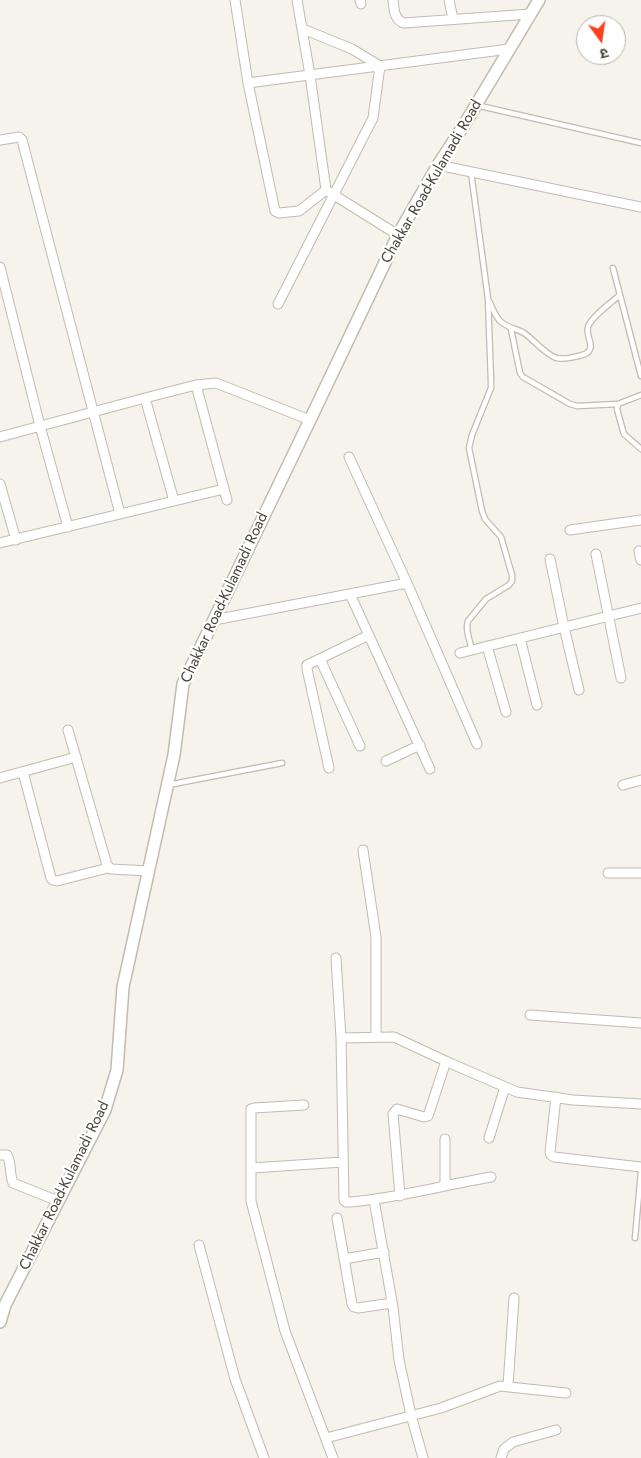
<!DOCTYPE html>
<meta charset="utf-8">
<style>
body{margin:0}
#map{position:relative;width:641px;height:1458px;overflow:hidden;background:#f6f3ec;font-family:Jost,"Noto Sans Devanagari",sans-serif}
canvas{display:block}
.north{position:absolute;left:576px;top:15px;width:50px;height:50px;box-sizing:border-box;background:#fff;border:1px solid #b7b4b0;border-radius:50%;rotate:166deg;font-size:14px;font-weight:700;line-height:20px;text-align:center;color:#4b4439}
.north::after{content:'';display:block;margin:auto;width:18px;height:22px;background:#fc3f1d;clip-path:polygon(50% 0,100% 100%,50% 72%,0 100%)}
</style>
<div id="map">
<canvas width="641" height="1458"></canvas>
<div class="north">उ</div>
</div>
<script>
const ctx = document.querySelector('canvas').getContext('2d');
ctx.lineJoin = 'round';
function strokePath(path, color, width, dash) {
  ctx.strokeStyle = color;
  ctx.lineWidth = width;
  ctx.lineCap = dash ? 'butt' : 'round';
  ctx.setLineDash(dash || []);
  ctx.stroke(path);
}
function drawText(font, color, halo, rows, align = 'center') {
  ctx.font = font + ' Jost,sans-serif';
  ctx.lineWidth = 4.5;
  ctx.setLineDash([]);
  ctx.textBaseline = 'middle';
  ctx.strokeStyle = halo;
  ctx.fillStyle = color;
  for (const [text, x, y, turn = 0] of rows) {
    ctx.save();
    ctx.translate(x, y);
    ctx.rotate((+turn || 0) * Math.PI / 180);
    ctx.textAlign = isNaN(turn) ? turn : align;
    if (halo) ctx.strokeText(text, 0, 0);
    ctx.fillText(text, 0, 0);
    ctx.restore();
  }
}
const service = new Path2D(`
 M476,105L641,143
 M471,172L488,299L491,381V388L472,435L469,448L482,511L485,519L501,537L512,575V581L509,585L486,599L468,621C465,630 470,641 472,650
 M613,268L641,376
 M489,301C492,307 495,316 500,321C509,329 516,328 524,333C533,339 547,356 557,358C563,360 582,356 587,353C596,346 585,336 588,327C591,317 612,302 620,295
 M511,329L520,373L523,377L570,404L577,406L618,404
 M641,395L618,404L617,409L623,431L624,434L641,449
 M168,785L282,763
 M635,1238L641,1172`);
const minor = new Path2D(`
 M235,0L248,83L275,211L279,213L299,211L326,190
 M297,0L310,75L326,190L398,235
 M360,0L361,4
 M393,0C394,9 394,20 404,23L530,14
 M449,0L453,19
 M248,83L509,49
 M0,140L19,137L22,140L120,514
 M438,165L641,207
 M0,267L40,426L68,527
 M278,304L373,118L380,66L352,49L303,29
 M196,385L227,500
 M145,398L174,501
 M0,437L145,398L196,385L216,383L310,420
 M349,457L407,583L477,744
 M0,484L16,540
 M570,530L641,520
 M0,543L224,489
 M639,551L641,560
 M596,554L621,678
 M550,559L564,627L579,690
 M350,594L430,769
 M214,620L407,583
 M520,638L537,705
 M487,646L506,712
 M460,653L641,608
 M320,659L360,746
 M68,730L107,865L111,869L149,871
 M386,761L420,745
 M329,768L307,669V665L369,635
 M23,772L51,878L53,880L57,881L108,868
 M0,778L76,757
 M623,785L641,780
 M363,850L376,937V1037
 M608,873H641
 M336,958L341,1038L344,1200L346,1202H350C398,1198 444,1185 491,1177
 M530,1015L641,1023
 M341,1038L394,1037L452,1064L517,1092L573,1100L641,1104
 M556,1097L550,1152L551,1155L554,1157L641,1167
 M304,1105L254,1108L251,1109V1201L285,1331L333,1458
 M489,1138L505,1087
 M445,1139V1185
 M0,1155H7C12,1164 9,1174 13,1183L58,1201
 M252,1168L343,1162
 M400,1196L393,1114L397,1109L424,1117L428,1116L446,1061
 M374,1200L393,1307L399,1360L411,1415L423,1458
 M337,1218L352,1304L354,1307L358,1308L392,1303
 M199,1245L235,1379L264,1458
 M344,1259L384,1252
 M508,1386L514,1298
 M326,1438L441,1408L500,1386L566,1393
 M501,1458L504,1449L513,1442L556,1430`);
const tertiary = new Path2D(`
 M0,1322L5,1305L105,1110L117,1070L123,987L174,755L183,684L310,420L398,235L438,165L464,125L539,0`);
strokePath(service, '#c2bbae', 7);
strokePath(minor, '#c2bbae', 11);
strokePath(tertiary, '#c2bbae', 14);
strokePath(service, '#fff', 4.5);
strokePath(minor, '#fff', 9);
strokePath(tertiary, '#fff', 11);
drawText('15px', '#4b4439', '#fff', [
 ["Chakkar Road-Kulamadi Road",432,182,-60],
 ["Chakkar Road-Kulamadi Road",225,598,-65],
 ["Chakkar Road-Kulamadi Road",65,1186,-64]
]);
</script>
